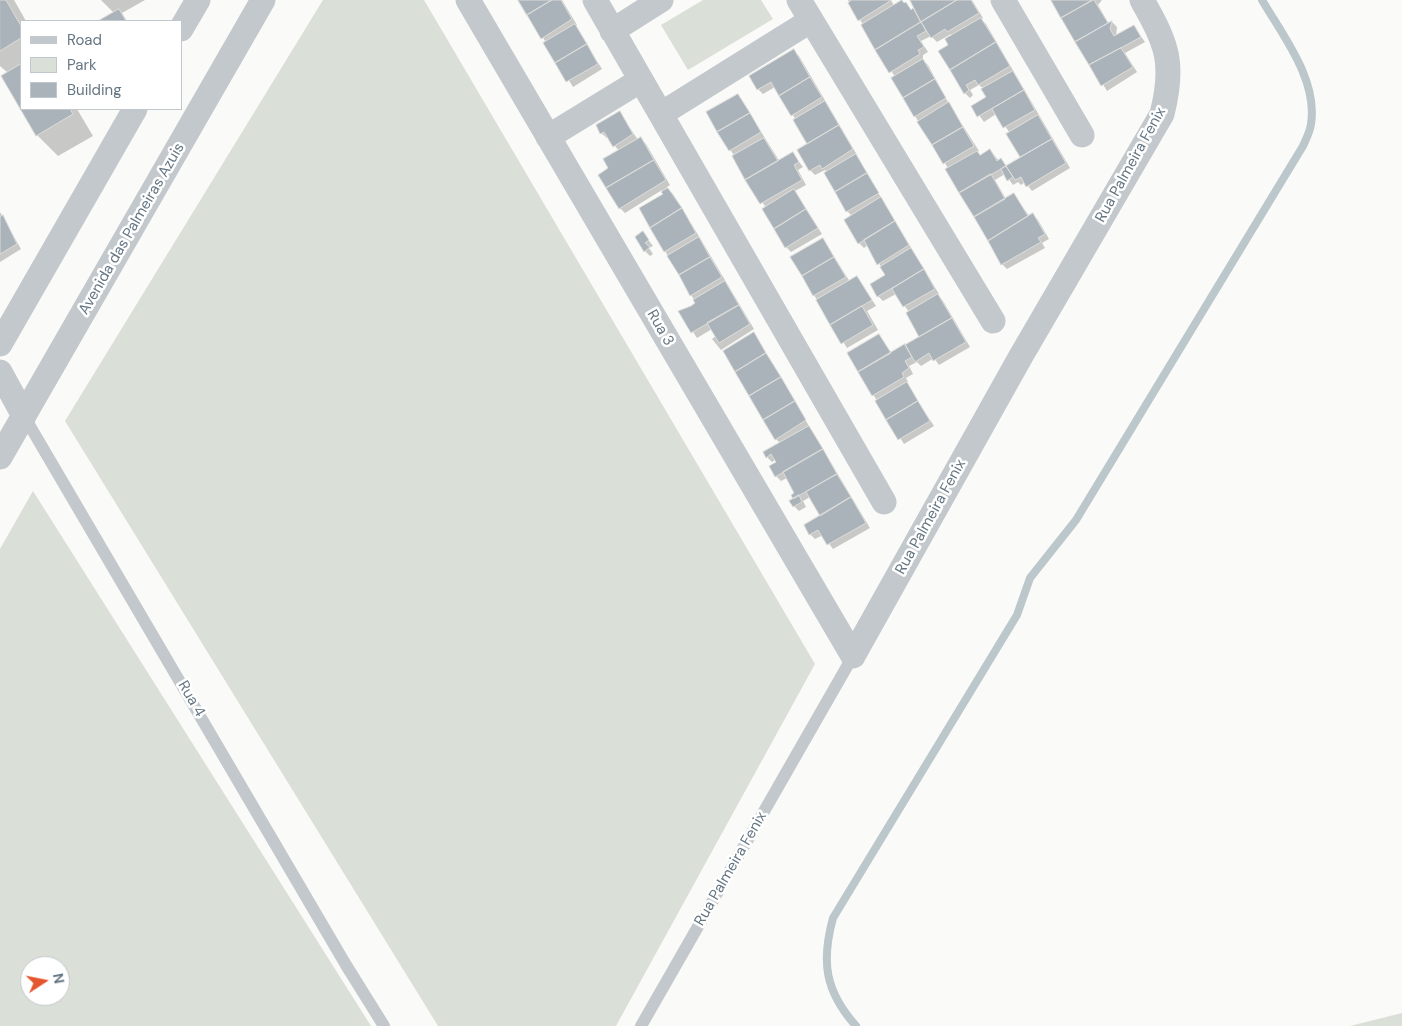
<!DOCTYPE html>
<style>
body{margin:0}
#map{position:relative;width:1402px;height:1026px;overflow:hidden;background:#fafaf8;font-family:"DM Sans",sans-serif}
canvas{display:block}
.legend{position:absolute;left:20px;top:20px;width:162px;height:90px;box-sizing:border-box;background:#fff;border:1px solid #c1c8cd;margin:0;padding:6px 9px;list-style:none;font-size:15px;color:#657683}
.legend li{display:flex;align-items:center;gap:10px;height:25px}
.legend b{width:25px;border:1px solid #c1c8cd}
.north{position:absolute;left:20px;top:956px;width:50px;height:50px;box-sizing:border-box;background:#fff;border:1px solid #c1c8cd;border-radius:50%;rotate:79deg;font-size:14px;font-weight:700;line-height:20px;text-align:center;color:#657683}
.north::after{content:'';display:block;margin:auto;width:18px;height:22px;background:#e4572e;clip-path:polygon(50% 0,100% 100%,50% 72%,0 100%)}
</style>
<div id="map">
<canvas width="1402" height="1026"></canvas>
<ul class="legend">
<li><b style="height:6px;background:#c3c8cc"></b>Road</li>
<li><b style="height:14px;background:#dadfd7"></b>Park</li>
<li><b style="height:14px;background:#aab3b9"></b>Building</li>
</ul>
<div class="north">N</div>
</div>
<script>
const ctx = document.querySelector('canvas').getContext('2d');
ctx.lineJoin = 'round';
function paint(path, color) {
  ctx.fillStyle = color;
  ctx.fill(path, 'evenodd');
}
function strokePath(path, color, width, dash) {
  ctx.strokeStyle = color;
  ctx.lineWidth = width;
  ctx.lineCap = dash ? 'butt' : 'round';
  ctx.setLineDash(dash || []);
  ctx.stroke(path);
}
function drawText(font, color, halo, rows, align = 'center') {
  ctx.font = font + ' "DM Sans",sans-serif';
  ctx.lineWidth = 5;
  ctx.setLineDash([]);
  ctx.textBaseline = 'middle';
  ctx.strokeStyle = halo;
  ctx.fillStyle = color;
  for (const [text, x, y, turn = 0] of rows) {
    ctx.save();
    ctx.translate(x, y);
    ctx.rotate((+turn || 0) * Math.PI / 180);
    ctx.textAlign = isNaN(turn) ? turn : align;
    if (halo) ctx.strokeText(text, 0, 0);
    ctx.fillText(text, 0, 0);
    ctx.restore();
  }
}
paint(new Path2D(`
 M323,0H424L815,664L616,1026H438L65,421Z
 M703,0H761L773,19L688,70L661,25Z
 M33,491L371,1026H0V549ZM30,966H60V996H30Z
 M1402,1013V1026H1350Z`), '#dadfd7');
paint(new Path2D(`
 M0,0H14L26,21H21V108L2,76L8,73L0,66Z
 M101,0H145L122,13L127,21H101L114,13Z
 M520,0H562L577,25L575,26L602,69L573,87Z
 M848,0H891L894,6L906,4L912,10L915,8L913,0H972L983,18L981,19L986,24L1070,168L1032,191L1025,182L1021,185L1018,182L1013,185L1005,174L995,180L1006,199L1014,195L1030,217L1033,215L1038,220L1049,239L1042,243L1045,248L1007,269L1002,264L947,169L948,168L915,116L895,77ZM951,34L965,93L970,98L973,95L970,90L979,85L984,89L987,98L973,107L984,122L996,114L1010,133L1008,134L1022,158L1007,167L1001,160L999,161L990,150L981,156L977,152L979,151L949,104L928,65L923,60V55L928,52L921,41L931,36L937,42Z
 M1052,0H1102L1098,5L1109,24L1112,22L1117,27L1116,36L1134,27L1145,42L1125,53L1137,72L1107,91Z
 M794,51L799,56L857,155L856,156L939,294L937,295L943,301L970,347L939,365L934,358L921,366L917,362L909,366L913,374L906,378L908,382L906,383L934,426L904,444L848,354L879,335L892,354L921,337L909,312L896,294L883,301L878,296L886,275L868,245L864,248L859,243L852,216L847,211L827,172L825,170L815,175L810,170L809,144L795,121L796,120L775,87L763,94L758,89Z
 M738,95L780,162L793,154L803,167L798,170L806,185L795,191L822,234L791,252L786,247L766,208L708,113Z
 M21,109H77L93,136L58,156L37,135Z
 M620,113L638,140L641,139L646,144L670,185L666,188L673,194L700,238L754,329L721,350L712,339L716,336L712,329L697,338L680,312H684L696,303L665,251L664,194L662,190L625,213L620,208L610,168L619,151L608,137L607,138L601,133Z
 M0,212L21,249L0,262Z
 M643,233L653,246L649,248L653,254L650,256L645,251Z
 M823,239L850,282L857,277L876,306L867,311L878,330L847,348L814,295Z
 M754,334L870,528L833,549L823,535L815,539L810,534L821,516L810,497L803,501L806,507L799,511L794,506L796,493L787,478L781,481L776,476L777,463L775,460L772,462L767,457L780,443L776,439Z`), '#0003');
strokePath(new Path2D(`
 M856,1026C825,991 821,962 833,918L1017,615L1030,578L1076,520L1303,146C1306,139 1310,132 1311,124C1318,80 1283,36 1262,0`), '#bbc7cb', 8);
const building = new Path2D(`
 M0,0H6L21,26V38L0,51Z
 M518,0H552L527,15Z
 M552,0H561L572,19L541,39L527,15Z
 M852,0H890V1L858,21L848,3Z
 M902,0L904,3L906,2L911,10L913,8L921,22L875,50L861,25Z
 M910,0H957L921,22Z
 M957,0H971L979,13L947,32L945,29L931,38L921,22Z
 M1051,0H1092L1061,18Z
 M1094,0L1108,23L1075,42L1061,18Z
 M119,9L126,21H98Z
 M981,18L996,42L950,70L938,51L948,45L945,39Z
 M1112,21L1110,29L1114,36L1134,25L1141,37L1089,65L1075,42Z
 M921,22L926,31L917,36L924,47L918,50L920,54L889,73L875,50Z
 M575,24L587,44L555,63L543,43Z
 M996,42L1010,66L978,85L975,80L966,85L969,90L964,94L950,70Z
 M587,44L598,64L566,82L555,63Z
 M1121,48L1133,67L1101,86L1089,65Z
 M794,49L810,77L779,96L771,82L757,90L749,76Z
 M923,59L935,79L903,98L891,78Z
 M21,64V109H70L73,114L36,136L1,76Z
 M1013,71L1024,90L977,117L971,106L986,97L981,89Z
 M810,77L822,97L791,116L779,96Z
 M935,79L946,98L914,117L903,98Z
 M1024,90L1035,110L1003,128L992,109Z
 M738,94L750,113L717,132L706,112Z
 M825,101L839,125L807,144L793,120Z
 M949,102L963,127L932,145L917,122Z
 M620,111L633,134L613,147L604,132L600,134L596,125Z
 M750,113L761,132L729,151L717,132Z
 M1038,115L1052,139L1020,157L1006,134Z
 M839,125L853,149L822,169L820,165L809,171L797,150Z
 M963,127L974,146L943,164L932,145Z
 M641,137L654,160L606,188L598,175L608,168L603,159Z
 M764,138L778,161L745,180L732,156Z
 M1052,139L1066,163L1026,187L1021,177L1015,180L1006,166Z
 M990,149L997,161L1001,158L1006,166L959,193L945,169L977,151L980,155Z
 M793,152L799,162L794,165L802,180L760,204L745,180Z
 M856,154L867,173L835,192L824,173Z
 M654,160L666,180L619,209L606,188Z
 M1006,166L1013,177L1007,181L1001,169Z
 M867,173L879,193L846,212L835,192Z
 M991,174L1005,199L974,217L959,193Z
 M668,188L682,208L650,228L639,208L663,194L661,192Z
 M794,189L806,209L774,229L762,209Z
 M1014,193L1028,216L988,241L974,217Z
 M881,197L895,221L858,244L844,220Z
 M682,208L696,233L664,252L650,228Z
 M806,209L818,228L785,248L774,229Z
 M1033,213L1045,234L1038,238L1041,242L1001,265L988,241Z
 M3,215L17,244L0,254V217Z
 M895,221L909,245L877,265L864,240Z
 M643,231L649,240L645,243L650,247L644,252L635,237Z
 M699,237L710,257L679,275L667,256Z
 M823,238L834,257L802,276L790,257Z
 M911,248L924,269L877,297L870,284L885,275L880,267Z
 M710,257L722,277L690,296L679,275Z
 M834,257L846,277L813,296L802,276Z
 M924,269L935,289L903,307L892,289Z
 M857,276L872,300L830,325L816,300Z
 M725,281L739,305L691,333L678,311L691,306L695,303L693,300Z
 M938,294L952,318L919,337L906,313Z
 M739,305L750,324L719,343L707,323Z
 M862,306L873,325L841,344L830,325Z
 M952,318L966,342L933,361L929,353L915,362L905,345Z
 M754,332L766,353L735,372L723,351Z
 M879,334L891,353L858,372L847,353Z
 M905,344L912,357L905,361L909,368L902,373L904,377L872,396L858,372Z
 M766,353L781,377L749,396L735,372Z
 M781,377L795,401L763,420L749,396Z
 M907,382L918,401L886,420L875,401Z
 M795,401L806,420L775,440L763,420Z
 M918,401L930,421L898,440L886,420Z
 M809,426L823,449L775,477L769,466L776,462L771,454L766,458L763,452Z
 M823,449L837,474L793,499L791,495L794,493L783,472Z
 M837,474L851,497L820,516L806,492Z
 M799,495L802,502L793,507L789,501Z
 M851,497L866,523L827,545L818,530L809,535L804,525Z`);
paint(building, '#aab3b9');
strokePath(building, '#dcdcda', 1);
strokePath(new Path2D(`
 M24,416L346,965L384,1026
 M641,1026L853,656`), '#c3c8cc', 12);
strokePath(new Path2D(`
 M468,0L853,656
 M595,0L884,502
 M799,0L993,321
 M1003,0L1082,135
 M181,29L198,0
 M612,31L661,0
 M661,114L810,21
 M548,137L641,80
 M0,344L135,109
 M0,372L24,416
 M0,457L263,0
 M853,656L1021,356L1162,114C1175,63 1167,44 1142,0`), '#c3c8cc', 25);
drawText('15px', '#657683', '#fff', [
 ["Rua Palmeira Fenix",1131,165,-61],
 ["Avenida das Palmeiras Azuis",132,229,-60],
 ["Rua 3",660,328,60],
 ["Rua Palmeira Fenix",931,517,-61],
 ["Rua 4",191,699,60],
 ["Rua Palmeira Fenix",731,869,-60]
]);
</script>
